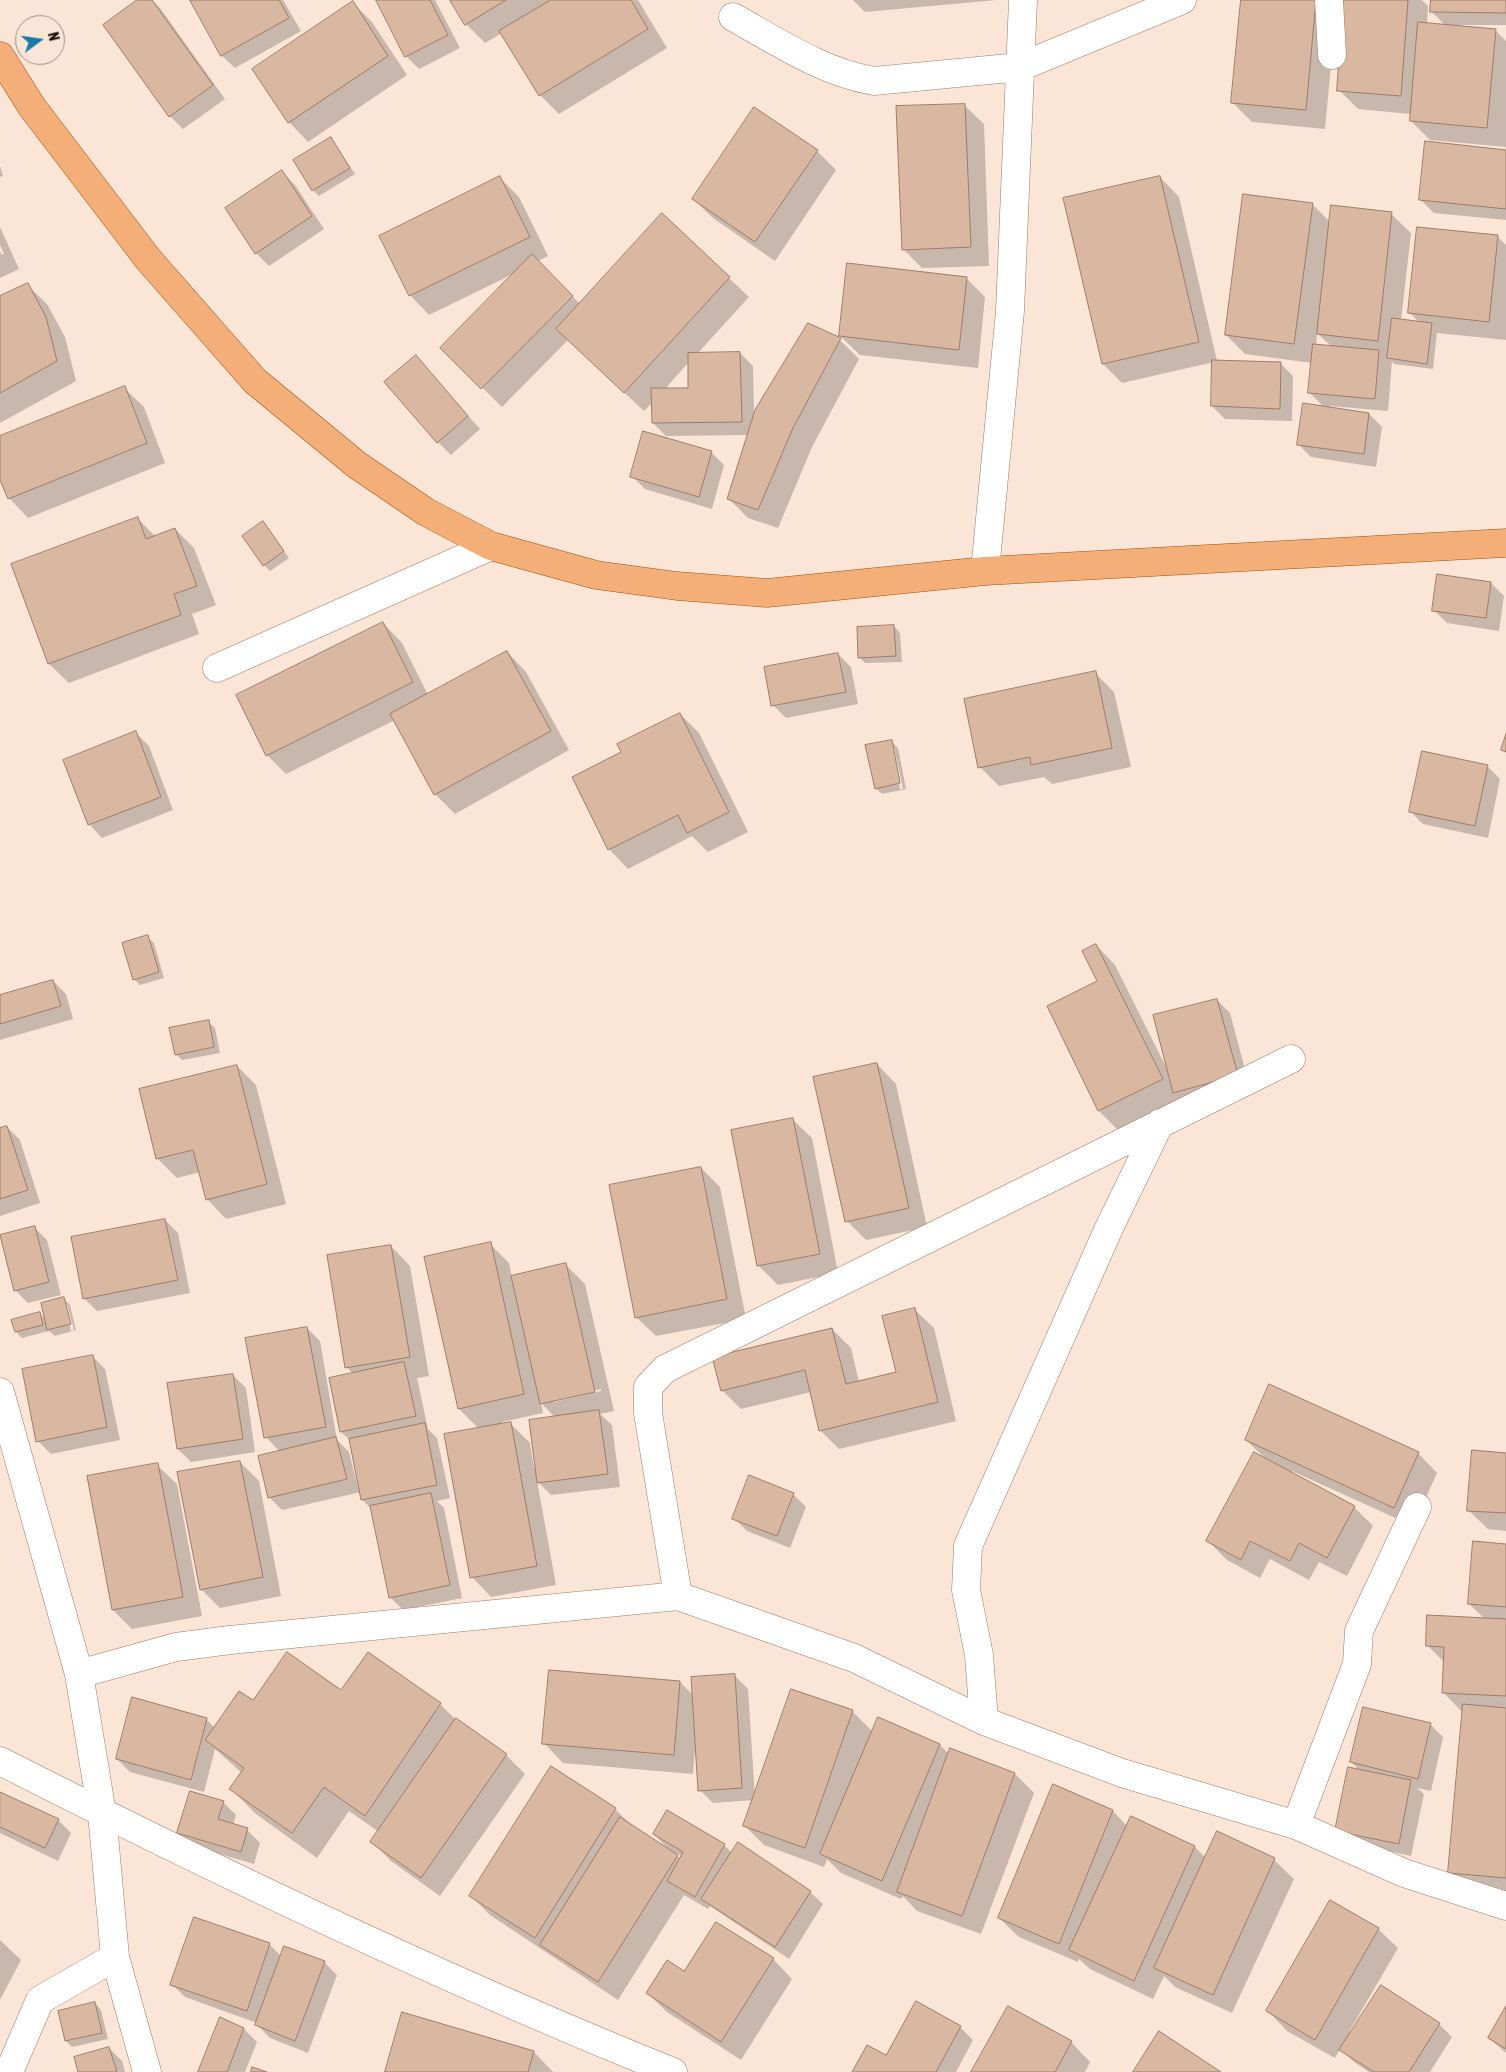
<!DOCTYPE html>
<style>
body{margin:0}
#map{position:relative;width:1506px;height:2072px;overflow:hidden;background:#fbe5d7;font-family:"Asap Condensed",sans-serif}
canvas{display:block}
.north{position:absolute;left:15px;top:15px;width:50px;height:50px;box-sizing:border-box;background:#fbe5d7;border:1px solid #9f8d82;border-radius:50%;rotate:76deg;font-size:14px;font-weight:700;line-height:20px;text-align:center;color:#150903}
.north::after{content:'';display:block;margin:auto;width:18px;height:22px;background:#167ca7;clip-path:polygon(50% 0,100% 100%,50% 72%,0 100%)}
</style>
<div id="map">
<canvas width="1506" height="2072"></canvas>
<div class="north">N</div>
</div>
<script>
const ctx = document.querySelector('canvas').getContext('2d');
ctx.lineJoin = 'round';
function paint(path, color) {
  ctx.fillStyle = color;
  ctx.fill(path, 'evenodd');
}
function strokePath(path, color, width, dash) {
  ctx.strokeStyle = color;
  ctx.lineWidth = width;
  ctx.lineCap = dash ? 'butt' : 'round';
  ctx.setLineDash(dash || []);
  ctx.stroke(path);
}
paint(new Path2D(`
 M140,0H152L160,8L225,99L183,129L170,116L105,25Z
 M191,0H283L301,31L235,68L222,56Z
 M377,0H435L460,48L419,69L406,56Z
 M452,0H638L667,48L559,114L540,95L502,33L485,43L466,24Z
 M853,0H997L865,12Z
 M1243,0H1325L1336,11L1325,129L1252,122L1233,103Z
 M1346,0H1422L1428,6L1427,24L1446,26L1432,12V0H1506V25H1458V27L1495,30L1506,41V147L1430,140L1411,121V114L1358,109L1339,90Z
 M353,3L372,22L407,75L308,142L289,122L254,69Z
 M964,105L984,124L989,266L922,268L903,249Z
 M331,139L355,174L319,196L313,190Z
 M817,151L836,170L775,261L713,218L693,199Z
 M1506,151V220L1434,213L1421,200Z
 M0,166L3,176L0,177Z
 M282,172L295,185L324,229L269,266L256,253L226,208Z
 M1160,177L1179,197L1217,361L1280,363L1293,376L1292,421L1225,419L1212,406L1214,362L1122,383L1103,364Z
 M500,178L519,197L548,256L538,261L580,304L662,215L749,297L697,354L740,353L753,366L754,414L840,340L859,359L812,447L778,528L748,518L729,499L749,435L666,436L653,423V402L644,411L568,340L502,407L442,348L515,273L429,315L410,295ZM689,362V389L664,390Z
 M1312,204L1330,222L1391,214L1411,233L1401,321L1420,323L1410,313L1497,236L1506,245V340L1437,333L1433,369L1394,364L1392,361L1388,411L1330,406V408L1369,414L1382,427L1376,467L1311,457L1298,444L1325,408L1310,393L1312,363L1245,354L1226,335ZM1317,333L1320,336L1332,347L1316,346Z
 M0,227L19,269L0,278V251L2,255L4,254L0,245Z
 M966,278L985,297L978,368L860,355L840,336Z
 M27,285L47,304L65,337L76,381L0,423V299Z
 M416,357L480,429L451,455L438,442Z
 M124,388L144,407L165,463L28,518L9,498L0,476V437Z
 M711,452L724,465L712,509L645,489L632,476Z
 M138,519L156,537L175,529L194,548L216,605L192,614L199,634L69,683L49,664L13,565Z
 M262,522L289,558L270,571L264,565Z
 M1491,583L1504,596L1499,631L1447,623L1434,610Z
 M383,623L402,643L428,695L507,652L526,672L569,750L455,814L435,794L395,720L286,774L267,755Z
 M894,626L900,633L902,662L865,663L859,657Z
 M838,654L851,667L858,704L786,718L773,705Z
 M1095,673L1114,692L1131,767L1052,784L1044,777L999,786L980,767Z
 M680,714L699,733L748,832L708,852L692,836L628,869L609,849L623,753Z
 M136,733L149,746L173,810L102,838L90,825L64,760Z
 M891,741L898,748L906,789L882,794L876,788ZM892,747H894L903,789H900Z
 M1487,766L1500,779L1488,838L1423,824L1410,811Z
 M147,937L154,943L164,978L140,985L134,979Z
 M1096,945L1115,965L1168,1071L1217,1000L1230,1013L1250,1088L1118,1130L1099,1111L1048,1007L1099,981Z
 M53,981L66,994L73,1019L0,1040V996Z
 M208,1022L215,1028L220,1053L182,1060L176,1054Z
 M877,1064L896,1084L927,1227L866,1240L847,1221Z
 M237,1066L256,1085L286,1204L226,1219L207,1199L200,1172L177,1178L157,1158Z
 M792,1119L812,1138L838,1273L778,1285L758,1265Z
 M7,1127L20,1140L40,1203L0,1216V1129Z
 M701,1168L720,1187L746,1319L656,1336L636,1317Z
 M165,1220L178,1233L190,1293L97,1311L84,1298Z
 M34,1227L47,1240L61,1295L28,1303L15,1290Z
 M490,1244L509,1263L512,1277L566,1265L585,1284L614,1411L600,1414L612,1425L620,1487L551,1495L537,1481L556,1585L491,1597L472,1577L479,1429L459,1409ZM601,1389V1391L554,1402V1400ZM541,1403L556,1418L536,1467L534,1468L530,1443L510,1423L502,1425V1422L543,1413Z
 M391,1246L410,1266L429,1376L417,1378L428,1429L437,1438L450,1498L437,1501L444,1508L462,1598L403,1610L390,1597L372,1509L362,1500L361,1492L282,1510L269,1497L280,1452L266,1437L307,1328L320,1341L337,1440L349,1452L358,1488H360L351,1441L341,1432L330,1379L353,1374L347,1367Z
 M64,1299L70,1305L76,1330L55,1336L49,1331L22,1338L16,1332L40,1314L46,1320ZM65,1304H67L74,1330L71,1331Z
 M914,1309L934,1328L956,1421L839,1449L820,1430L811,1392L741,1409L722,1390L832,1329L851,1348L859,1382L897,1373Z
 M92,1356L105,1369L120,1440L51,1454L38,1441Z
 M233,1375L246,1388L255,1452L191,1462L178,1449Z
 M1246,1440L1418,1453L1437,1473L1413,1526L1292,1471L1291,1473L1354,1507L1373,1526L1347,1576L1319,1562L1309,1580L1270,1559L1260,1578L1227,1560L1208,1541L1264,1457Z
 M1506,1454V1531L1488,1529L1468,1510Z
 M240,1462L259,1481L281,1596L220,1608L201,1589Z
 M157,1465L177,1484L202,1616L132,1629L113,1610Z
 M793,1494L806,1507L790,1548L747,1531L734,1518Z
 M1506,1545V1895L1468,1892L1449,1873L1463,1713L1444,1693L1445,1663L1428,1646L1485,1619L1469,1604Z
 M368,1654L440,1704L456,1720L506,1755L525,1774L440,1896L391,1861L372,1842L379,1832L349,1811L317,1858L256,1814L231,1789L242,1773L215,1749L204,1792L130,1772L117,1759L206,1719L215,1728L254,1702L342,1692Z
 M735,1676L748,1689L755,1798L852,1711L873,1732L940,1745L949,1754L1015,1774L1034,1793L981,1934L917,1911L903,1896L901,1899L841,1873L827,1859L824,1867L764,1845L745,1826L754,1800L713,1803L700,1790L695,1748L693,1774L563,1763L544,1743L680,1682L694,1696Z
 M1430,1724L1443,1737L1431,1791L1417,1788L1424,1794L1411,1856L1350,1843L1337,1830L1360,1771L1351,1762Z
 M0,1793L58,1820L71,1833L58,1861L0,1833Z
 M223,1802L236,1815L233,1825L247,1830L260,1843L254,1864L192,1846L179,1833Z
 M615,1809L633,1827L668,1849L654,1834L667,1811L724,1845L732,1853L810,1892L823,1904L789,1959L710,1906L708,1909L684,1895L618,2000L490,1915L471,1896ZM674,1852L682,1856L681,1859Z
 M1113,1811L1127,1826L1131,1817L1195,1847L1206,1858L1218,1833L1274,1860L1294,1879L1232,2013L1175,1987L1164,1976L1153,1999L1090,1969L1079,1959L1078,1962L1019,1937L999,1918Z
 M1378,1929L1398,1948L1349,2032L1439,2024L1452,2037L1430,2072H1369L1354,2062L1340,2049L1335,2058L1287,2031L1268,2011Z
 M0,1940L21,1960L0,2000Z
 M269,1944L282,1957L324,1962L337,1975L308,2053L270,2038L257,2025V2023L185,1997L172,1984Z
 M773,1959L792,1979L741,2060L667,2012L647,1993L684,1973Z
 M95,2003L101,2010L108,2039L72,2047L66,2041L59,2012Z
 M1506,2008V2053L1489,2038Z
 M403,2013L534,2052L553,2072H386Z
 M221,2019L244,2029L257,2042L245,2072H199Z
 M960,2027L973,2040L956,2072H853Z
 M1071,2042L1090,2062L1085,2072H973Z
 M109,2048L122,2061L125,2072H80Z`), '#0003');
const building = new Path2D(`
 M137,0H152L213,85L169,117L103,25Z
 M190,0H279L289,18L221,56Z
 M376,0H430L448,35L405,57Z
 M450,0H506L465,25Z
 M551,0H631L648,29L539,96L499,31Z
 M1241,0H1316L1306,110L1231,103Z
 M1344,0H1408L1401,96L1337,91Z
 M1431,0H1506V13L1430,12Z
 M353,1L388,56L288,123L252,69Z
 M1418,22L1496,29L1487,128L1410,121Z
 M965,104L971,247L902,250L896,106Z
 M754,107L818,150L755,242L692,199Z
 M331,137L350,168L312,191L293,160Z
 M1425,141L1506,150V209L1419,200Z
 M282,170L312,216L255,254L225,208Z
 M500,176L530,237L409,296L379,236Z
 M1160,176L1199,342L1102,364L1063,198Z
 M1243,194L1313,203L1294,344L1225,335Z
 M1331,205L1392,212L1378,341L1317,334Z
 M662,213L730,277L624,393L556,329Z
 M1417,227L1498,235L1489,322L1408,313Z
 M532,254L573,296L481,389L440,348Z
 M847,263L967,277L959,350L839,336Z
 M28,283L46,317L57,361L0,393V296Z
 M1392,318L1432,323L1427,364L1387,358Z
 M808,323L841,338L793,428L758,510L727,499L755,410Z
 M1313,344L1379,350L1375,399L1308,393Z
 M740,352L742,422L652,423L651,388H688V353Z
 M416,355L468,416L437,443L384,382Z
 M1212,360L1281,362L1280,409L1211,406Z
 M125,386L147,443L8,499L0,480V436Z
 M1303,403L1369,413L1364,454L1297,445Z
 M643,431L712,451L699,497L630,477Z
 M138,517L146,539L175,528L197,586L174,594L181,615L48,664L11,564Z
 M263,521L284,551L263,566L242,536Z
 M1437,574L1491,582L1486,618L1432,611Z
 M383,622L413,682L266,756L236,695Z
 M894,625L896,656L858,658L857,627Z
 M507,651L551,731L434,795L390,714Z
 M838,653L846,692L771,706L764,667Z
 M1096,671L1112,748L1031,765L1030,757L978,768L964,699Z
 M680,713L729,812L687,833L678,815L608,850L572,777L621,752L617,744Z
 M136,731L161,797L88,825L63,760Z
 M1506,734V752L1501,750Z
 M892,740L900,783L875,789L865,745Z
 M1422,751L1488,765L1475,826L1409,812Z
 M148,935L159,972L133,980L122,943Z
 M1096,944L1163,1079L1098,1111L1047,1006L1097,981L1082,951Z
 M53,980L61,1006L0,1024V995Z
 M1217,999L1238,1075L1173,1093L1153,1015Z
 M209,1020L214,1047L175,1055L169,1028Z
 M877,1063L909,1208L845,1222L813,1077Z
 M237,1065L267,1184L206,1200L193,1150L156,1159L139,1089Z
 M793,1118L820,1254L757,1266L731,1130Z
 M7,1126L28,1190L0,1199V1128Z
 M701,1167L727,1299L635,1318L609,1185Z
 M165,1219L178,1280L83,1299L71,1237Z
 M35,1226L49,1282L14,1291L0,1235Z
 M491,1242L524,1394L458,1409L424,1257Z
 M391,1245L410,1357L345,1368L327,1255Z
 M566,1263L595,1392L540,1404L511,1276Z
 M64,1297L71,1324L47,1330L41,1303Z
 M915,1308L938,1402L819,1431L805,1370L721,1391L712,1357L832,1328L846,1384L896,1372L882,1316Z
 M40,1312L43,1325L15,1332L11,1320Z
 M307,1327L326,1427L264,1438L245,1338Z
 M93,1355L107,1427L36,1442L22,1369Z
 M404,1362L416,1416L340,1432L329,1378Z
 M233,1374L243,1439L177,1449L167,1383Z
 M1269,1384L1419,1452L1394,1508L1245,1440Z
 M599,1410L608,1474L537,1483L529,1420Z
 M511,1422L537,1566L470,1578L444,1434Z
 M425,1423L437,1485L361,1500L349,1439Z
 M336,1437L347,1479L268,1498L258,1456Z
 M1472,1450L1506,1453V1513L1467,1511Z
 M1254,1452L1355,1506L1327,1558L1299,1543L1290,1561L1250,1541L1241,1560L1206,1541Z
 M240,1461L263,1577L200,1590L177,1472Z
 M158,1463L183,1597L112,1610L87,1476Z
 M749,1475L794,1493L777,1536L732,1519Z
 M431,1493L450,1585L389,1598L370,1506Z
 M1473,1541L1506,1544V1607L1468,1604Z
 M1427,1615L1506,1619V1696L1442,1693L1444,1647L1426,1646Z
 M287,1652L341,1690L368,1652L441,1703L365,1816L324,1787L292,1833L229,1789L244,1768L205,1740L239,1691L253,1700Z
 M549,1670L680,1681L674,1755L542,1744Z
 M735,1674L742,1788L698,1791L691,1677Z
 M791,1689L853,1710L805,1848L743,1826Z
 M132,1697L207,1718L191,1780L116,1759Z
 M1463,1704L1506,1708V1878L1448,1873Z
 M1363,1707L1431,1723L1418,1779L1350,1762Z
 M878,1717L940,1744L882,1881L820,1854Z
 M456,1718L507,1754L421,1878L370,1842Z
 M950,1748L1015,1773L962,1916L897,1892Z
 M551,1766L616,1808L535,1938L469,1896Z
 M1348,1767L1411,1780L1399,1844L1335,1831Z
 M1053,1784L1113,1810L1059,1944L998,1918Z
 M190,1791L224,1801L218,1819L248,1828L241,1852L177,1833Z
 M0,1792L59,1819L45,1848L0,1827Z
 M667,1810L725,1844L695,1897L667,1881L683,1852L653,1834Z
 M1131,1816L1195,1846L1134,1981L1069,1950Z
 M620,1817L678,1855L598,1982L540,1945Z
 M1217,1831L1275,1858L1213,1995L1154,1968Z
 M738,1842L811,1891L775,1947L701,1899Z
 M1330,1900L1379,1928L1315,2040L1266,2011Z
 M194,1917L270,1943L247,2011L170,1985Z
 M716,1922L774,1958L721,2042L646,1993L667,1960L684,1971Z
 M284,1946L325,1961L295,2041L255,2025Z
 M1381,1985L1440,2023L1409,2072H1374L1339,2050Z
 M916,2001L961,2026L936,2072H852L867,2045L886,2055Z
 M95,2002L102,2033L65,2041L58,2011Z
 M1008,2006L1072,2041L1055,2072H971Z
 M1506,2006V2049L1488,2038Z
 M402,2012L534,2051L528,2072H385Z
 M220,2017L244,2028L227,2072H198Z
 M1159,2031L1221,2072H1133Z
 M109,2047L117,2072H78L74,2057Z
 M252,2067L267,2072H251Z`);
paint(building, '#dab7a1');
strokePath(building, '#9e7c68', 1);
const street = new Path2D(`
 M1329,0L1332,55
 M733,17C778,42 822,72 874,81L1020,67L1182,0
 M985,571L1010,311L1023,0
 M217,668L491,546
 M0,1392L79,1674
 M678,1596L648,1413V1387L665,1369L1291,1059
 M984,1721L979,1655L966,1590L968,1546L1109,1228L1160,1123
 M0,1761C220,1873 444,1980 673,2072
 M1296,1825L1357,1664L1359,1631L1417,1507
 M9,2072L40,2000L115,1957
 M147,2072L115,1957L102,1813L79,1674L176,1647L230,1640L678,1596L854,1658L984,1721L1122,1773L1296,1825L1404,1873L1506,1906`);
const primary = new Path2D(`
 M0,56L32,107L148,259L255,381L357,465L426,512L491,546L596,575L677,586L767,593L985,571L1506,543`);
strokePath(street, '#9d7c67', 29);
strokePath(primary, '#a05213', 29);
strokePath(street, '#fff', 28);
strokePath(primary, '#f3af77', 28);
</script>
